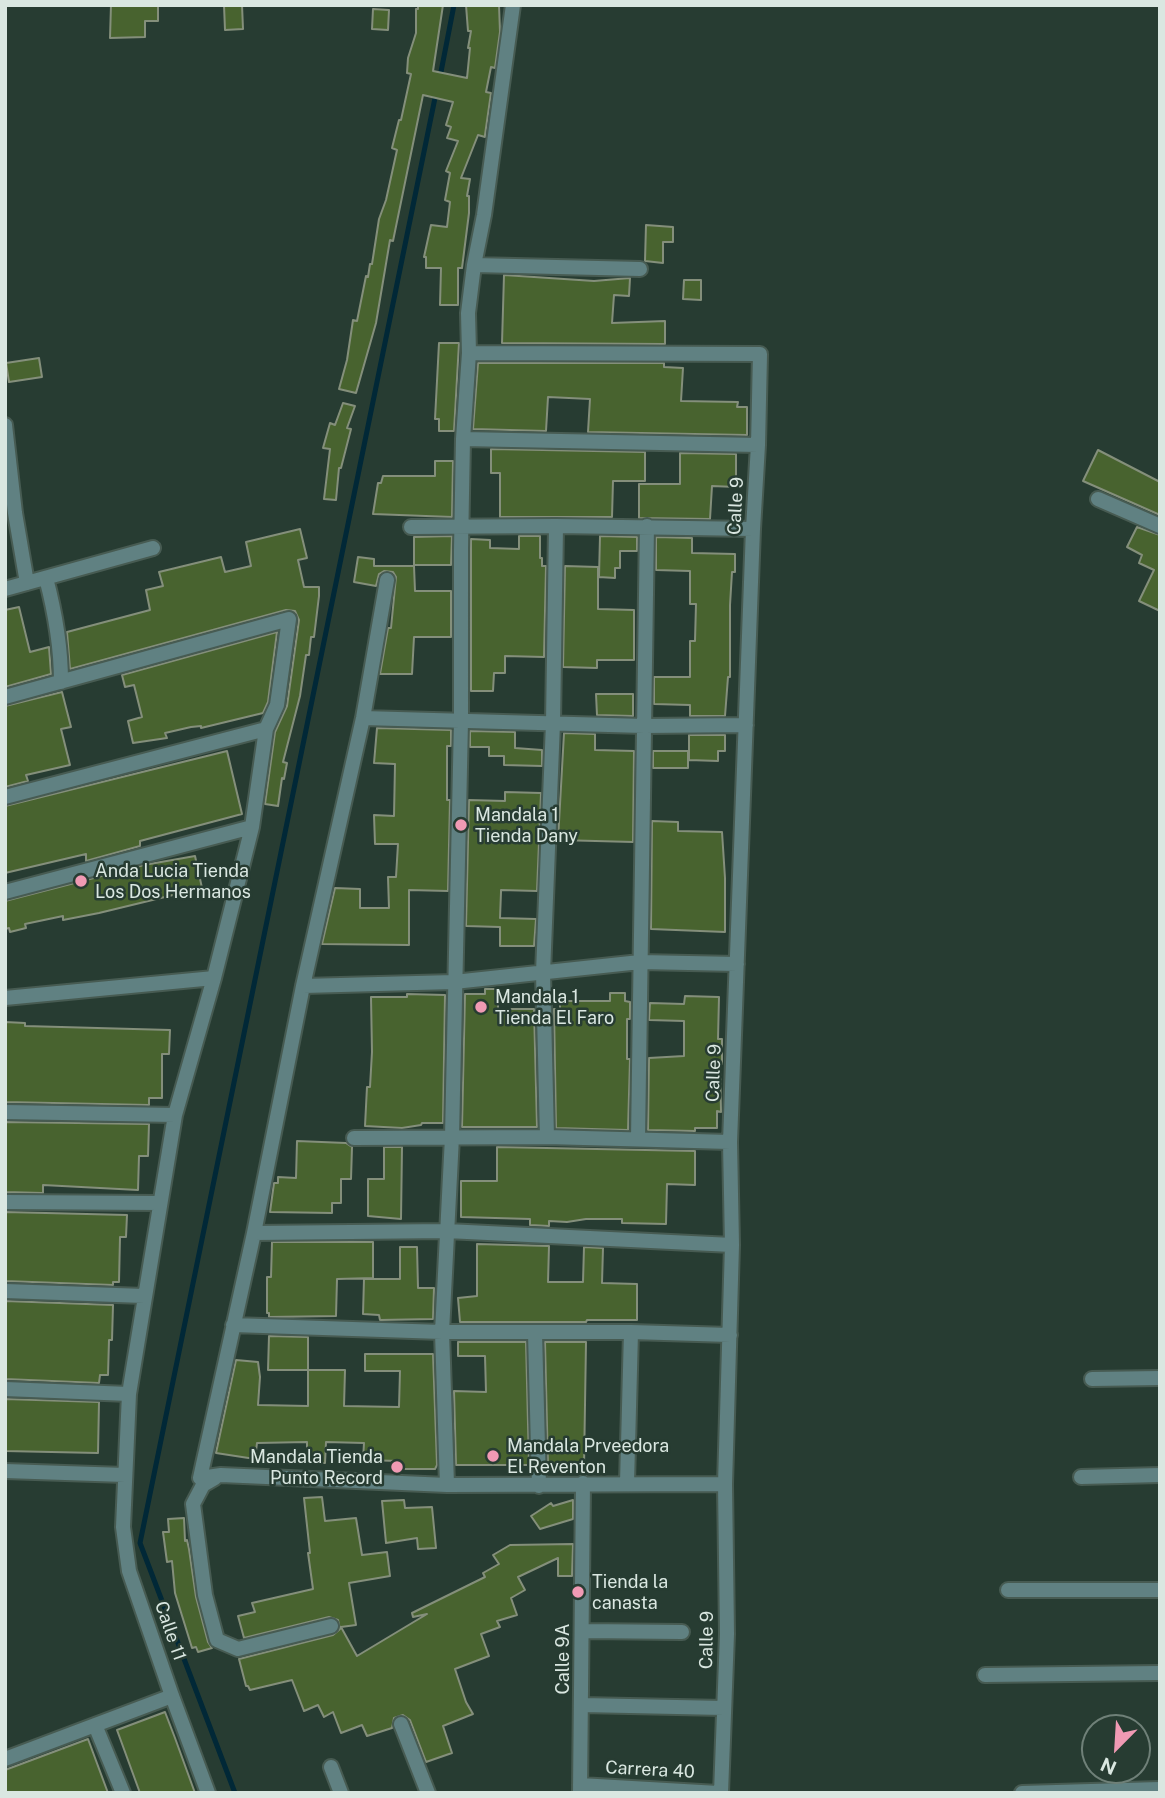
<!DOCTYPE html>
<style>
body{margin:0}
#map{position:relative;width:1165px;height:1798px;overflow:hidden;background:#273c32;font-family:"Public Sans",sans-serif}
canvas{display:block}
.frame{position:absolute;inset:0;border:7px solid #dae7e1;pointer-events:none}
.north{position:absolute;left:1081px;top:1714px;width:70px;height:70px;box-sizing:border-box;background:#273c32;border:2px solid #6f8078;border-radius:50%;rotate:204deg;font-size:19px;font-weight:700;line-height:28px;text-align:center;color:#dae7e1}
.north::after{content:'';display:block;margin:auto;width:24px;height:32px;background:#f09ab4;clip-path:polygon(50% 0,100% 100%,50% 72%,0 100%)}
</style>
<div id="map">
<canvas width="1165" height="1798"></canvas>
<div class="frame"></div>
<div class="north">N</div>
</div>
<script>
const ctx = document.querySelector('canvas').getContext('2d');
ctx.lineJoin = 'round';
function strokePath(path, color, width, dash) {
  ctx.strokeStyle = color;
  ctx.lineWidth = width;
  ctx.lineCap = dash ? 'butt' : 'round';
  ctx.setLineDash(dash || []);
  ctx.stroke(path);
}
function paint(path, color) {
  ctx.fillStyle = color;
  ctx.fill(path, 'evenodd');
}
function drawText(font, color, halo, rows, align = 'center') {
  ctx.font = font + ' "Public Sans",sans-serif';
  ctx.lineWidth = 5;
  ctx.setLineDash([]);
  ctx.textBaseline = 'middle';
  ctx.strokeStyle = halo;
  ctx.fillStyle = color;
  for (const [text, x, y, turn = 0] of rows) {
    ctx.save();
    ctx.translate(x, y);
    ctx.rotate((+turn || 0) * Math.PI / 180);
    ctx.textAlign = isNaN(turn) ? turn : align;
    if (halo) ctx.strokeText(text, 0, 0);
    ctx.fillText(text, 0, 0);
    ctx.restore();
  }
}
strokePath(new Path2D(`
 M440,77L454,5
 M235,1793L140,1543L436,93`), '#012837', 5);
const building = new Path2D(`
 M111,5H158V21H145V37L110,38Z
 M224,5H242L243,29L225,30Z
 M418,5H443L433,71L467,78L470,48H468L471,31H468L466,5H499L500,32L495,68L491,67L486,92L491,93L485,135V137L478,135L461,178L470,179L467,196H469V213L462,268H458V305H440L441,268H426V257H424L431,225L447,227L450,202L445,200L450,173L446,171L458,141L447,138L451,127L446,125L453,102L423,95L393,241L390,240L376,323L356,393L339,389L347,360L353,320L357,321L366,276L368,277L370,264H372L379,219L386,200L397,150L392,148L399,120H401L411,74L407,73L408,58L416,33V9H418Z
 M373,9L389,10L388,30L372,29Z
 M646,225L673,227V242H663V263L645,261Z
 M504,275L594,281L630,278L629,296L614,295L612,323L665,321V344L502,343Z
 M684,280H701V300L683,299Z
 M439,343H459L454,431H439V419H435Z
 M39,358L42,377L9,382L6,363Z
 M478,363H664V367L683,368L681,401L738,402L737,407H747V435L588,432L590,399L548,397L546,431L473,429Z
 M343,403L355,406L347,428L351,429L341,468H339L336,500L324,499L330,449L323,448L330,423L335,425Z
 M491,449L645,452V481H613L612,517H500V473H491Z
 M1098,450L1160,482V515L1083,481Z
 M680,453L736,454V487L712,486L710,519L639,518V484H680Z
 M435,461H453L452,517L373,514L378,483H381L383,476H435Z
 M1137,527L1160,535V611L1139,601L1154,570L1139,563L1142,555L1127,547Z
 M300,529L307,558L298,560L304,587H319V596L314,637H311L309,655H306L300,696L283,762L287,763L284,779L282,778L278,806L265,804L275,732L287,706L299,620L295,611L286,610L70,669L67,632L150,610L146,590L163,586L159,572L221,557L225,572L251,566L246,542Z
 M452,536L451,565H414V537Z
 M519,536H540V558H542V566H546L544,657L505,656V673H494L493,691H471V539L490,540V548L519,549Z
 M600,536L637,537V551H620V568H615V578L599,577Z
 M656,537L692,538V553L735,554V572H732L730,605V677H728L725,716H690V705L654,704V677H690V641H695L696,604H690V571L656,570Z
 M358,557L374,559V566H414L415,591H451V637H414L412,674H380L388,628H391L396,577L393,572L384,571L379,574L376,586L354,582Z
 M565,566L598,567V609L634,610V660H597V668L563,667Z
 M19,607L30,652L49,647L51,674L5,687V610Z
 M277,632L268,702L263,713L201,728V726L191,727L165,733L167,738L133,743L128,721L142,717L134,685L125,687L122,675Z
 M62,692L71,727L61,729L70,765L26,775L28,781L5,787V706Z
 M596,694H633V716L597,715Z
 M377,728L451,730V746H447V800H450L448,891L409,890V945L322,944L335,888L360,889V908H389L388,877H396L398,844H375L374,815L394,816L395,764L374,763Z
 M470,731L515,732V748L542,750V766L504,765V756H489V747H470Z
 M564,733L595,734V750L634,751L633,842L558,840Z
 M689,735H725V751H718V761L689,760Z
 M227,751L242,814L140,841V846L86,861V854L5,873V806Z
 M653,751H688V768H653Z
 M505,792L541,793L537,891L501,890V892L500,918L536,919L534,946H500V927L466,926L469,800L505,801Z
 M652,821L678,822V831L722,832L725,878V932L651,929Z
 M195,856L202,888L99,913L63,920V916L25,924L26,928L10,932L9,928L5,929V901L144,865Z
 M485,989H498V1009H534L537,1127H462L465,994H485Z
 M610,993H625V1001L630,1002V1019H627V1059H630L628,1130L556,1128L554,1009H560V1001H610Z
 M407,994L445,995L443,1123H422L421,1125L402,1128L365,1126L367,1087H370L372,1052L371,997H407Z
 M685,996L719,997L718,1039H722V1064H720L721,1112L717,1111V1128H695V1131L648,1130L649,1058L684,1056V1021L649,1020L650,1003L684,1004Z
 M5,1022L25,1023V1026L170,1030L169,1054H162V1098H149V1105L5,1102Z
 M5,1122L149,1124L148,1156H139L138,1190L43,1185V1193L5,1192Z
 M297,1141L346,1143L352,1147L351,1179H341V1203H332V1213L270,1212L274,1183H278V1177L296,1178Z
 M384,1147H402L401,1219L368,1216V1179H384Z
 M497,1147L695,1151V1185L667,1184L666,1224L622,1223V1219H586L567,1222L549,1221V1226L530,1225V1219L461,1217V1181H497Z
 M5,1212L127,1215L126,1237H120L119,1282H113V1285L5,1281Z
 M272,1242H373V1278L337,1279L336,1316L269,1317V1313H267V1277H271Z
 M477,1244L549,1246L548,1282H583L584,1247L603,1248L602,1283L637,1284V1320H587L586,1322H460L458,1298L477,1296Z
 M400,1247H417L418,1288H434L433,1319L380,1320L379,1315L363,1314L364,1279H400Z
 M5,1301L113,1305L112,1340H109L108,1375H100L99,1383L5,1379Z
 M269,1336L308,1337V1370H268Z
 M458,1342H526L529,1465H456L454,1391L486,1392L485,1356H458Z
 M545,1342H586L584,1467H548Z
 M365,1354H433L437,1465L435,1469H400L399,1461L363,1460L364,1443L326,1442L325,1463H307V1442L257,1443L255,1459L216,1453L236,1360L258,1362L260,1377L258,1405L308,1406V1370H345L344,1406L399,1407L400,1371H365Z
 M5,1399L99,1402L98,1453L5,1451Z
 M322,1497L325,1521L356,1518L362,1555L387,1552L390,1576L349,1583L356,1625L341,1627L357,1656L427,1614L413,1617L412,1613L485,1577L483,1573L499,1564L493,1555L510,1545L573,1544L572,1576H558V1558L518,1577L525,1590L511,1598L517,1615L497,1621L500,1627L481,1634L489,1656L455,1669L466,1702L473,1714L443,1726L452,1753L426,1762L410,1720L403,1715L394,1718L392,1728L367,1736L362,1725L341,1733L333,1712L324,1717L318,1705L304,1711L292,1680L250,1690L248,1686H246L239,1659L333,1635L340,1629L338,1620L329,1617L244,1638L238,1616L255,1612L252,1603L313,1589L308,1553H310L304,1498Z
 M404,1500L405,1508L432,1507L436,1548L418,1549L417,1538L386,1543L382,1501Z
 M573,1500V1519L540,1529L531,1516L551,1503L553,1506Z
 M184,1518L185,1541L187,1540L189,1549L196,1597L208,1642L212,1648L198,1652L196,1647L192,1648L175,1593L172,1561L167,1562L163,1532H169L168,1519Z
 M165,1712L175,1738L195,1793H140L117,1730Z
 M88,1739L108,1793H5V1770Z`);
paint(building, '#48632f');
strokePath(building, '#848f7b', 2);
const minor = new Path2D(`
 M474,265L640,269
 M469,353L760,354L758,445L753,529L730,1142L732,1245L725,1484L727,1634L721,1793
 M5,425L15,513L27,583
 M463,439L758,445
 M1098,499L1160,526
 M411,527L556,526L753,529
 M46,578C55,612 61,647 61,682
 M387,580L363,718L303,986L254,1233L200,1478L221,1475L447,1485L725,1484
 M5,589L153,548
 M5,697L289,619L277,705L266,729L252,827L214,978L175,1115L129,1394L123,1527L129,1571L172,1696L208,1793
 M363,718L644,726L746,725
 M5,797L266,729
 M5,892L252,827
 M303,986L454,982L640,962L737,964
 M5,998L214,978
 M5,1112L175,1115
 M547,1137L543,973L553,723L556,526
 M354,1138L547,1137L730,1142
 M638,1138L647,526
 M5,1202L160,1203
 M254,1233L447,1231L732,1245
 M5,1291L144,1296
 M233,1325L442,1332H631L730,1335
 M535,1333L539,1486
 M1092,1379L1160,1378
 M5,1389L129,1394
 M5,1471L125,1475
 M1081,1477L1160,1475
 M215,1478L203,1485L193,1504L205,1595L217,1640L238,1649L331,1626
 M627,1483L631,1332
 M447,1485L442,1332L452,1137L461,721V549L463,439L469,353L468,313L474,265L484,215L513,5
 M1008,1590H1160
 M583,1631L682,1632
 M985,1675L1160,1673
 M582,1705L724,1708
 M401,1724L428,1793
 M95,1725L123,1793
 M5,1759L172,1696
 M331,1767L341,1793
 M580,1785L718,1793
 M580,1793L583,1483
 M1022,1793L1160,1789`);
strokePath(minor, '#475b52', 18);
strokePath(minor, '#608182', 14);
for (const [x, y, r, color] of [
 [461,825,7,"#f09ab4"],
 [81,881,7,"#f09ab4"],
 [481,1007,7,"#f09ab4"],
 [493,1456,7,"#f09ab4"],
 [397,1467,7,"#f09ab4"],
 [578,1592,7,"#f09ab4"]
]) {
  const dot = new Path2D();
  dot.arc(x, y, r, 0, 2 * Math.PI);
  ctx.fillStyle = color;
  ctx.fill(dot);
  strokePath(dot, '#273c32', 2.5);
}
drawText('18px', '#dae7e1', '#273c32', [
 ["Calle 9",736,506,-87],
 ["Calle 9",714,1073,-88],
 ["Calle 11",170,1631,71],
 ["Calle 9",707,1640,-89],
 ["Calle 9A",563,1659,-90],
 ["Carrera 40",650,1770,3]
]);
drawText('18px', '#dae7e1', '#273c32', [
 ["Mandala 1",475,815],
 ["Tienda Dany",475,836],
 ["Anda Lucia Tienda",95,871],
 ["Los Dos Hermanos",95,892],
 ["Mandala 1",495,997],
 ["Tienda El Faro",495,1018],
 ["Mandala Prveedora",507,1446],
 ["El Reventon",507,1467],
 ["Mandala Tienda",383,1457,"right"],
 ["Punto Record",383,1478,"right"],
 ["Tienda la",592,1582],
 ["canasta",592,1603]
], 'left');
</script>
